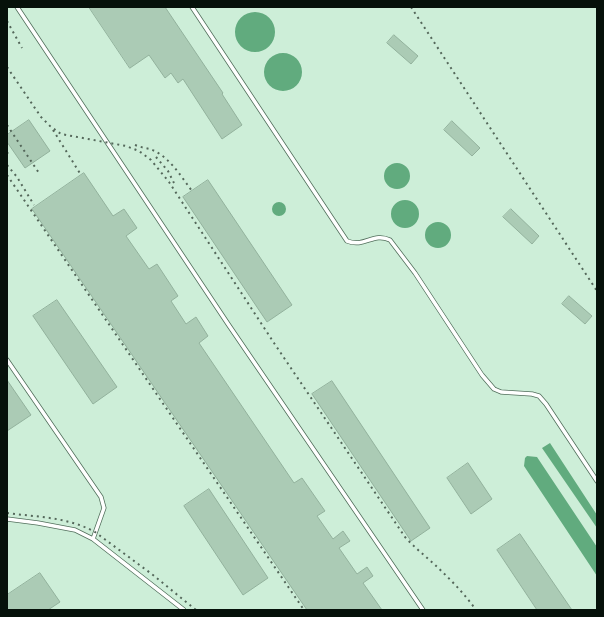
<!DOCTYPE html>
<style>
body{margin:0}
#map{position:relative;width:604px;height:617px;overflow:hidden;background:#cdeed8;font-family:"Alegreya Sans",sans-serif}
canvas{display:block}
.frame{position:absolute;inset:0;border:8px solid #06110a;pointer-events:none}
</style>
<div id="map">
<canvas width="604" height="617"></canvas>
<div class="frame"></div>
</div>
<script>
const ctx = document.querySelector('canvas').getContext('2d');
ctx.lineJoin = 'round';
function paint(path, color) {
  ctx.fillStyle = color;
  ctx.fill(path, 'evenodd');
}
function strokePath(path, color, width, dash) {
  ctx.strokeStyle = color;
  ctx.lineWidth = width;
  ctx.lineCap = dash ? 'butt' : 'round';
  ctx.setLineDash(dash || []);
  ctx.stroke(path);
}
paint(new Path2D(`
 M235 32a20 20 0 1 1 40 0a20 20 0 1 1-40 0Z
 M264 72a19 19 0 1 1 38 0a19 19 0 1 1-38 0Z
 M384 176a13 13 0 1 1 26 0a13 13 0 1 1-26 0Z
 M391 214a14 14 0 1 1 28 0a14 14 0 1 1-28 0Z
 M272 209a7 7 0 1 1 14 0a7 7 0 1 1-14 0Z
 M425 235a13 13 0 1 1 26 0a13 13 0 1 1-26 0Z
 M550,443L597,515V528L542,448Z
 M527,456L537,457L597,547V576L524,466L525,458Z`), '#61ab7e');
const building = new Path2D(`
 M89,7H165L223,93L222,94L242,125L222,139L183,79L178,83L171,73L165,78L149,55L130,68Z
 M394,35L418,56L411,64L387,43Z
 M29,120L50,151L25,168L7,142V135Z
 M452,121L480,148L472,156L444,130Z
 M84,173L113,216L124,209L137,228L126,236L149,269L157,264L178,296L171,301L186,324L196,317L208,336L199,343L294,483L302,478L325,511L317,516L333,539L343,531L350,541L339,548L357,574L367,567L373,576L363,583L382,610H307L32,209Z
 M208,180L292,305L267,322L183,197Z
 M511,209L539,236L532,244L503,217Z
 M569,296L592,316L585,324L562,304Z
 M57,300L117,387L93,404L33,316Z
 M7,380L31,415L7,431Z
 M332,381L430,528L411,541L312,394Z
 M468,463L492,499L471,514L447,478Z
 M209,489L268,578L243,595L184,506Z
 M520,534L572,610H537L497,550Z
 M40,573L60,602L48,610H7V595Z`);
paint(building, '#abcbb5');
strokePath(building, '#92b19c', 1);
const lane = new Path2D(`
 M17,7L228,324L423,610
 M192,7L347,241C365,248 373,232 390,240L415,273L482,375L494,389L501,392L532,394L539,396L546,404L597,481
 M7,360L101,497L104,508L93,539
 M7,519L38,523L75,530L93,539L184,610`);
strokePath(lane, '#516e5b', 5);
strokePath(lane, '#fff', 3.5);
strokePath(new Path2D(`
 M411,7L597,291
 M7,21L22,48
 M7,67L41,117L50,126L61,134L126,146L139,151L151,160L169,182L182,202L274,343L405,537C414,547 424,555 434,564C449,578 464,593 476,610
 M7,125L39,173
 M53,130L81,175
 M135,145C140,147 145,148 150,149C169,156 180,175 192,191
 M7,152L8,154
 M156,157L168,171L174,183
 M7,165L17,177L34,205
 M7,175L304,610
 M7,513C37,517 68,517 95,532L153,575L196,610`), '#54675a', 2, [2, 4]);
</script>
